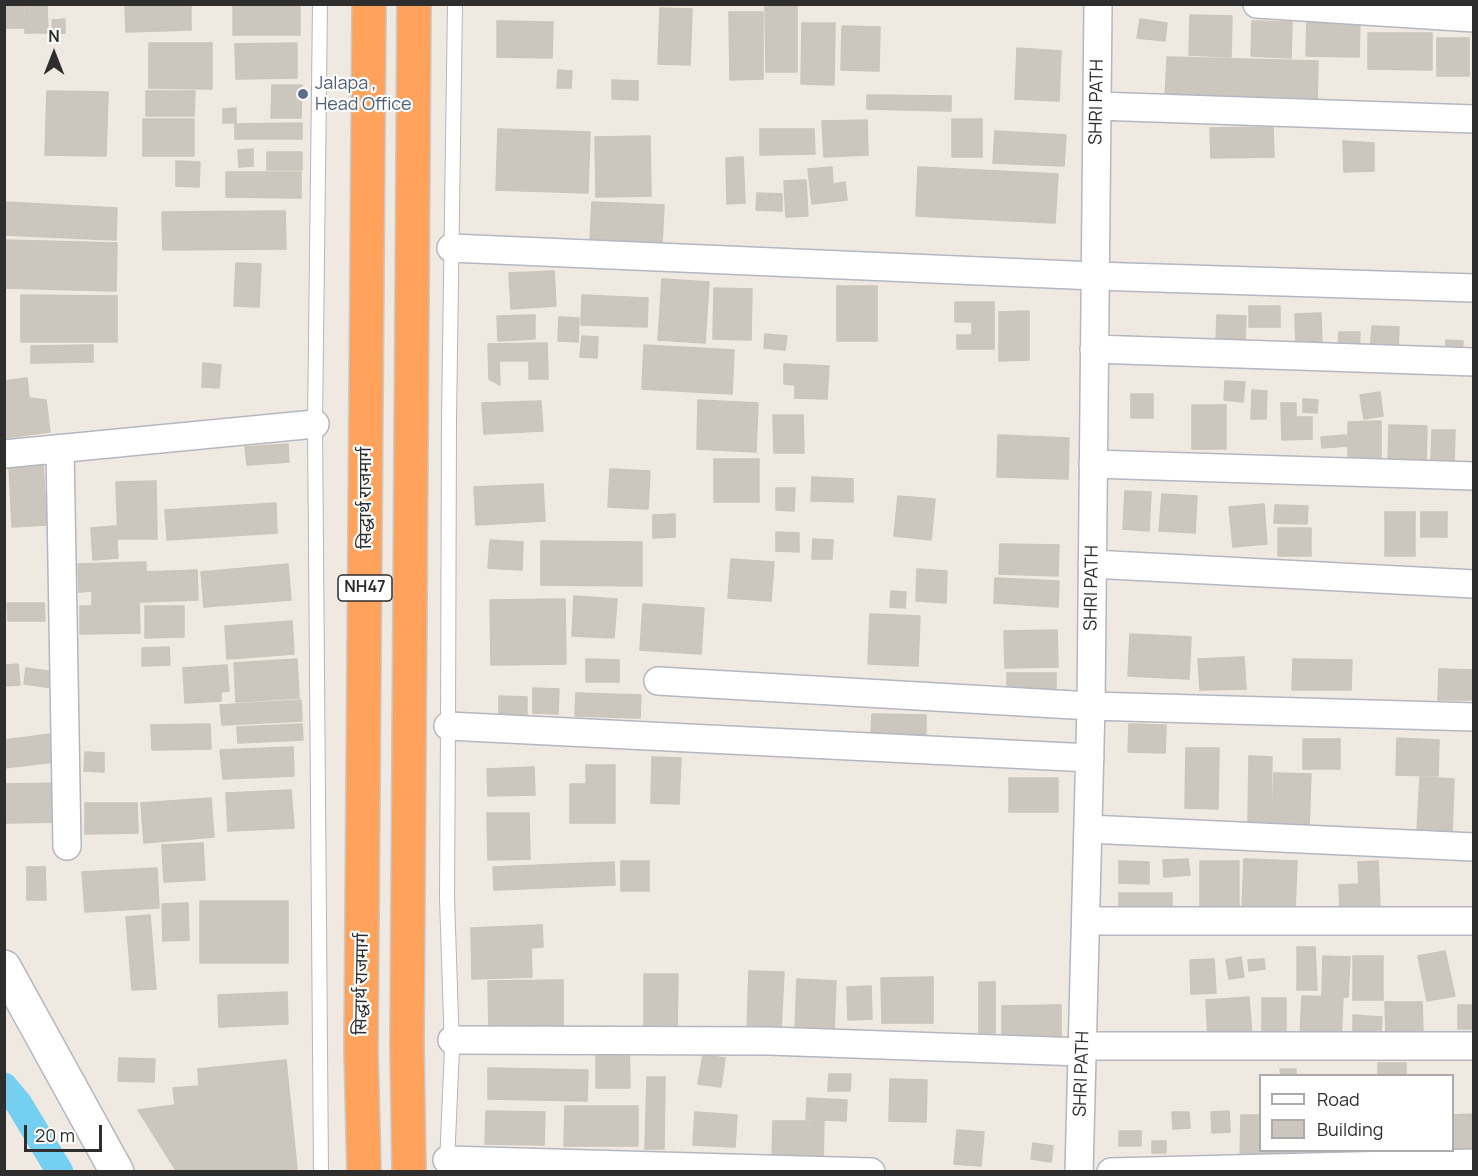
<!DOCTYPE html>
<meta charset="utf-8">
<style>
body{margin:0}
#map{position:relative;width:1478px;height:1176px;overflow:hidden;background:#efe9e1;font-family:Manrope,sans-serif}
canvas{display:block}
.frame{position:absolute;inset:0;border:6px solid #2e2e2e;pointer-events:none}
.legend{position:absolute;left:1259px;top:1074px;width:195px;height:78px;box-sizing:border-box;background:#fff;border:2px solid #ababab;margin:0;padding:8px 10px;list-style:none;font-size:18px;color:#2e2e2e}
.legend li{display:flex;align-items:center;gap:12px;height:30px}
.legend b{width:30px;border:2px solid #ababab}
.north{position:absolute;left:24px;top:24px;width:60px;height:60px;-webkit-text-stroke:4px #fff;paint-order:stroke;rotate:0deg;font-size:16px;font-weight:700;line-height:24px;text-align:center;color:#2e2e2e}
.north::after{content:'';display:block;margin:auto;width:21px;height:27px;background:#2e2e2e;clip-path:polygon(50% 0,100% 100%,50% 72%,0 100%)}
.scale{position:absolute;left:24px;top:1125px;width:78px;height:27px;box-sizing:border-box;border:3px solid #2e2e2e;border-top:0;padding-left:8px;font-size:18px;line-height:21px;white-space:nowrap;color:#2e2e2e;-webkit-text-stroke:4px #fff;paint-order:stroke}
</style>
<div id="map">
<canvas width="1478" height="1176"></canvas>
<div class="frame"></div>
<ul class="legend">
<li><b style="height:8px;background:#fff"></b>Road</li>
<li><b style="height:16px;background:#cbc7bf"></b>Building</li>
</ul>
<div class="north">N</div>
<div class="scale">20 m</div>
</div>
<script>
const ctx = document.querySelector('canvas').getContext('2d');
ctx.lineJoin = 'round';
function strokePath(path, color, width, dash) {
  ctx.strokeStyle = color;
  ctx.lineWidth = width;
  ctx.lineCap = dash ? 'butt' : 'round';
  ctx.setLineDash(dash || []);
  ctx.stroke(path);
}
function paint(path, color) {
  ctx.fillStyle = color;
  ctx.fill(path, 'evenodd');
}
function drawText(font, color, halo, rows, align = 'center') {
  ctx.font = font + ' Manrope,"Noto Sans Devanagari",sans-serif';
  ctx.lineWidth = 4.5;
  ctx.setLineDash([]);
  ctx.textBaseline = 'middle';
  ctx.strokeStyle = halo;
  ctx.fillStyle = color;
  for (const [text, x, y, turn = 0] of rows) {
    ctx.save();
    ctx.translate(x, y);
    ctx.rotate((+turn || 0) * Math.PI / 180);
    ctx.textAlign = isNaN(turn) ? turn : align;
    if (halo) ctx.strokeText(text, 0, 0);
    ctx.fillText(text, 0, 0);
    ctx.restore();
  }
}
strokePath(new Path2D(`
 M4,1086L19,1104L60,1172`), '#75cff0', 27);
const building = new Path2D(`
 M4,4L23,5L24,28H4Z
 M25,4H47L48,33H25Z
 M125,4H191V30L126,32Z
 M233,4H300V35H233Z
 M765,4H797V72H766Z
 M660,8L692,9L690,65L658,64Z
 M729,12H763V79L730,80Z
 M1190,15L1232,16L1231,57L1189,55Z
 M65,19V33L53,34L52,20Z
 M1140,19L1167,23L1165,41L1137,38Z
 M497,21L553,22L552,58L497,57Z
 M1252,21L1292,22L1291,58L1251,56Z
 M1307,21H1360L1359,57L1306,56Z
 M802,23H835L834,85L801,84Z
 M842,26L880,27L879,71L841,70Z
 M1368,33H1432V70L1368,69Z
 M1437,38H1469V76H1437Z
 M149,43H212V89L149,88Z
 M297,43V78L236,79L235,44Z
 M1017,48L1061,51L1059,101L1015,99Z
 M1167,57L1318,61L1317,105L1165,101Z
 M558,70L572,71L571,88H557Z
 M612,80L638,81V100L612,99Z
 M272,85H302L301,118H271Z
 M47,91L108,92L106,156L45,155Z
 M146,91H195L194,116H146Z
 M867,95L951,96V111L867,109Z
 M236,108V123H223V109Z
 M143,119H194V156H143Z
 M952,119H982V157H952Z
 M867,120L868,155L824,157L822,121Z
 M302,123V139H235V124Z
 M1273,127L1274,157L1211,158L1210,128Z
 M498,129L590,132L588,193L496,190Z
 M760,129H814L815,154L760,155Z
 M995,131L1066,135L1064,166L993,163Z
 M650,136L651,196L596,197L595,137Z
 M1343,141L1374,143V171L1344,172Z
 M253,149V166L239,167L238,150Z
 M267,152H302V170H267Z
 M743,157L745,203L727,204L726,158Z
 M176,161L200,162L199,187L176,186Z
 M832,167L833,184L845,182L847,200L812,204L808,169Z
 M918,167L1058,174L1055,223L916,216Z
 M226,172H301V198L226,197Z
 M806,180L808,216L786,217L784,181Z
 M757,193L782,194V211L756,210Z
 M4,202L117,208L116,240L4,235Z
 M592,202L664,205L662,244L590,241Z
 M285,211L286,249L163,250L162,212Z
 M4,240L117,243L116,291L4,288Z
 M236,263L261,264L259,307L234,306Z
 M554,271L556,306L511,309L509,273Z
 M662,279L709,282L705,343L658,340Z
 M837,286H877V341H837Z
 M714,288L752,289L751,340L713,339Z
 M21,295L117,296V342H21Z
 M582,295L648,298L647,327L581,325Z
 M955,302H994V349H957V335H972V322H955Z
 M1249,306H1280V327H1249Z
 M1029,311V360L999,361V312Z
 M1321,313L1322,348H1296L1295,314Z
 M535,315V339L498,341L497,316Z
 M1217,315L1246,316L1245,342L1216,341Z
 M559,317L579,318L578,342L558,341Z
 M1372,326L1399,327L1398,354L1370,353Z
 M1339,332H1360L1359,353H1338Z
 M765,334L787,336L785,350L764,348Z
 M582,336L598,337L597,358L580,357Z
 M1446,340L1463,341L1462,354L1445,353Z
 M547,343L548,379H529V361H499L500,385L489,379L488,344Z
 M93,345V362L31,363V346Z
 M644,345L734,350L732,394L642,389Z
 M203,363L221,365L219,388L202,387Z
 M784,364L829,366L827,399L795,398V385L784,384Z
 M27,378L29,398L4,401V381Z
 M1225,381L1245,382L1243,402L1224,400Z
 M1252,390L1267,391L1266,419H1251Z
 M1380,392L1383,416L1364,419L1360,395Z
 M1131,394H1153V418H1131Z
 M29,398L46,400L50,432L4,438V401Z
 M1303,399L1318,400L1317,413L1303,412Z
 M698,400L758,403L756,452L697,449Z
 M541,401L543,431L484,434L482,403Z
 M1281,403H1296V417H1312V439L1282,440Z
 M1192,405H1226V449H1192Z
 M773,415H803L804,453H774Z
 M1381,421V466H1348V422Z
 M1389,425L1427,426L1426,467L1388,466Z
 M1432,430H1455L1454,464H1431Z
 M998,435L1069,438L1068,479L997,477Z
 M1346,435L1347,446L1322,448L1321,437Z
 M288,444L289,462L247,465L245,447Z
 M714,459H759V502H714Z
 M43,464L47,525L12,527L9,466Z
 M610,469L650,471L648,509L608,507Z
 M812,477L853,479V502L811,501Z
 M156,481L157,539H118L116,482Z
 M543,484L545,521L476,525L474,487Z
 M776,488H795L794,511L776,510Z
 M1125,491L1151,492L1149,531L1123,529Z
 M1162,494L1197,496L1195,533L1159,531Z
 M898,496L935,499L931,540L894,536Z
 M276,503L277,533L167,540L165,510Z
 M1264,504L1267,544L1233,547L1229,507Z
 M1275,505L1308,506L1307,524L1274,523Z
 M1385,512H1415V556H1385Z
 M1421,512H1447V537H1421Z
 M675,514V537L653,538V515Z
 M116,526L118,558L93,560L91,528Z
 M1278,528H1311V556H1278Z
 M776,532L799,533V552L776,551Z
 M813,539L833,540L832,559H812Z
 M490,540L523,542L522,570L488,568Z
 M541,541L642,542V586L541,585Z
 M1000,544L1059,545L1058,576L999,574Z
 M731,559L774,562L771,601L728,598Z
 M146,562V572L197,570L198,600L139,602L140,633L80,634V606H92V591L79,592L78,564Z
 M288,564L291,600L204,607L201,572Z
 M917,569L947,571L946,603L916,601Z
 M995,578L1059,581L1058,607L994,603Z
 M891,591L906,592L905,608L890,607Z
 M574,596L617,599L614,638L572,636Z
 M565,599L566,664L491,665L490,600Z
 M7,603H44L45,621H8Z
 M643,604L704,608L701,654L640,650Z
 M145,606H184V637L145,638Z
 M870,614L920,616L918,666L868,664Z
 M292,621L294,654L227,659L225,626Z
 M1057,630L1058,667L1005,668L1004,631Z
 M1130,634L1191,637L1189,679L1128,676Z
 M169,647L170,665L142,666V648Z
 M1244,657L1246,689L1200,690L1198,659Z
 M297,659L299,698L236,702L234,663Z
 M586,659L619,660V682H586Z
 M1293,659L1352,660L1351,690H1292Z
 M18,664L20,685L4,686V665Z
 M227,665L229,691L221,692V701L185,703L183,668Z
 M26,668L55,672L53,688L24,684Z
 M1439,669L1474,670V700H1438Z
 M1007,673H1056V695H1007Z
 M533,688L559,689L558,714L533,713Z
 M576,693L641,695L640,718L575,716Z
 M499,696L527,697V716L499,715Z
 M301,700L302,721L222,725L220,705Z
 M872,714L926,715V736L871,735Z
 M210,724L211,749L152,750L151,725Z
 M302,724L303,740L238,743L237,727Z
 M1129,724L1166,725L1165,753L1128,752Z
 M51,734L55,762L4,768V740Z
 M1397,738L1439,740L1438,776L1396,775Z
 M1303,739H1340V769H1303Z
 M293,747L294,776L223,779L220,750Z
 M1186,748H1219L1218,809L1185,808Z
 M85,752L104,753V772L84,771Z
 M1249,756L1272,757L1271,826L1248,825Z
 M652,757L681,758L679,804L651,803Z
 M586,765H615V823H570V784H586Z
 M534,767L535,795L488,796L487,769Z
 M1274,773L1311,774L1309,829H1272Z
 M1420,777L1454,779L1452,834L1417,832Z
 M1009,778H1058V812H1009Z
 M65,783V822L4,823V784Z
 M291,790L294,828L228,831L226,793Z
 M211,798L214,837L144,843L141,803Z
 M85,803H137L138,833L85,834Z
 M487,813H529L530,859L488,860Z
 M203,843L205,880L164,882L162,845Z
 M1188,859L1190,875L1164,877L1163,860Z
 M1244,859L1297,861L1295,912L1242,910Z
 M621,861H649V891H621Z
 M1119,861L1149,862V884L1119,883Z
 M1200,861H1239V909H1200Z
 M1378,861L1380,908L1340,909L1339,885L1359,884L1358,862Z
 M614,862L615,885L494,890L493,867Z
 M27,867H45L46,900H27Z
 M157,868L159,908L85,912L82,872Z
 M1119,893H1172V908H1119Z
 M200,901H288V963H200Z
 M188,903L189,940L163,941L162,904Z
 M150,915L156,989L132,990L126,917Z
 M542,925L543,947L531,948L532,977L472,979L471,928Z
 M1297,947H1315L1317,990H1297Z
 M1445,951L1455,996L1427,1001L1418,956Z
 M1323,956L1350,957L1348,997L1322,996Z
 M1353,956H1383V1000H1353Z
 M1241,957L1244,977L1229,979L1226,960Z
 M1214,959L1216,993L1191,994L1190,960Z
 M1264,959L1265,969L1249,971L1248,960Z
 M749,971L784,972L781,1030L747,1029Z
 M644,974H678L677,1027L644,1026Z
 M933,977V1023H882L881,978Z
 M797,979L836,981L834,1030L795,1029Z
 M563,980V1032L489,1033L488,981Z
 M979,982H995V1033H979Z
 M871,986L872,1019L848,1020L847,987Z
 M287,992L288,1024L219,1027L218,995Z
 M1302,996L1343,997L1341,1040L1300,1038Z
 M1249,997L1252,1035L1208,1038L1206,1000Z
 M1262,998H1286V1034H1262Z
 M1385,1002H1422L1423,1033L1386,1034Z
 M1061,1005V1039H1002V1006Z
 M1458,1005H1474V1029H1458Z
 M1353,1015L1382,1017L1381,1033L1353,1031Z
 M596,1044H629L630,1088H596Z
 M703,1055L725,1058L721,1087L698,1084Z
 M119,1058L155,1059L154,1082L118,1081Z
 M286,1060L297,1169L266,1172H177L138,1110L175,1105L173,1088L199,1086L198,1069Z
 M1378,1063H1406V1076H1378Z
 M488,1068L588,1070L587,1101L488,1099Z
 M1280,1069H1296V1076H1281Z
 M829,1074H851L850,1091H828Z
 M647,1077H665L664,1149H645Z
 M890,1079L927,1080L926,1122L889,1121Z
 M807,1098L847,1100L846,1121L806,1119Z
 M565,1106H638V1146H564Z
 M486,1111L545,1112L544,1145L485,1144Z
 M1229,1111L1230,1132L1212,1133L1211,1112Z
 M695,1112L737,1115L735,1147L693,1145Z
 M1172,1112H1189L1190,1128L1173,1129Z
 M1474,1114V1149H1452V1115Z
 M1241,1115H1260V1150H1298L1297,1162L1240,1161Z
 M773,1121H824L823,1162L772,1161Z
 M957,1130L984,1132L981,1166L954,1164Z
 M1119,1131H1141V1146H1119Z
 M1152,1141H1166V1153H1152Z
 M1033,1143L1053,1146L1051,1162L1031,1159Z`);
paint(building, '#cbc7bf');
strokePath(building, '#cbc5ba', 1.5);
const lane = new Path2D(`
 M320,4L315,424L321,1172
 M447,1163L452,1049L447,898L448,726L449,419L455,4`);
const street = new Path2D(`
 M1257,4L1474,18
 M1097,106L1474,119
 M451,248L1095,276L1474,288
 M1094,349L1474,362
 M60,449L67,846
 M4,454L315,424
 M1093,464L1474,476
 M1092,564L1474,584
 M658,681L1091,706L1474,717
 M448,726L1090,758
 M1088,829L1474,847
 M1086,921H1474
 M452,1040L769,1041L1082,1052
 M1082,1046H1474
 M447,1160L871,1172
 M1079,1172L1091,706L1098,4
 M1111,1172L1474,1163`);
const secondary = new Path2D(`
 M4,967L117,1172`);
const highway = new Path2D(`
 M364,1172L361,1050L369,4
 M409,1172L407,1046L414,4`);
strokePath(lane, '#b4b7c1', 16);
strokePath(street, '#b4b7c1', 30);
strokePath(secondary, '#b4b7c1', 36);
strokePath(highway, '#c9c9c9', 36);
strokePath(lane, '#fff', 14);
strokePath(street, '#fff', 27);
strokePath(secondary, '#fff', 33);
strokePath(highway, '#ffa35c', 33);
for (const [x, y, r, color] of [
 [303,94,6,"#5c6f8a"]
]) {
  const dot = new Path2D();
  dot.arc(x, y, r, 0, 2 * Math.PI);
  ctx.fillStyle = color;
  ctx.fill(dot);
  strokePath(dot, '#fff', 2);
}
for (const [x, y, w] of [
 [365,588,54]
]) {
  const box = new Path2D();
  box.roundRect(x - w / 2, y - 13, w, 26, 4.5);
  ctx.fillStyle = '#fff';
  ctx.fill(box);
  strokePath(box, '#2e2e2e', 1.5);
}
drawText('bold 16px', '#2e2e2e', null, [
 ["NH47",365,588]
]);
drawText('18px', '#4e5e75', '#fff', [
 ["Jalapa ,",315,84],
 ["Head Office",315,105]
], 'left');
drawText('18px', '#2e2e2e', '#fff', [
 ["SHRI PATH",1097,102,-89],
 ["सिद्धार्थ राजमार्ग",366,498,-90],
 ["SHRI PATH",1092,588,-89],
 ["सिद्धार्थ राजमार्ग",362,984,-89],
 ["SHRI PATH",1082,1074,-88]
]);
</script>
